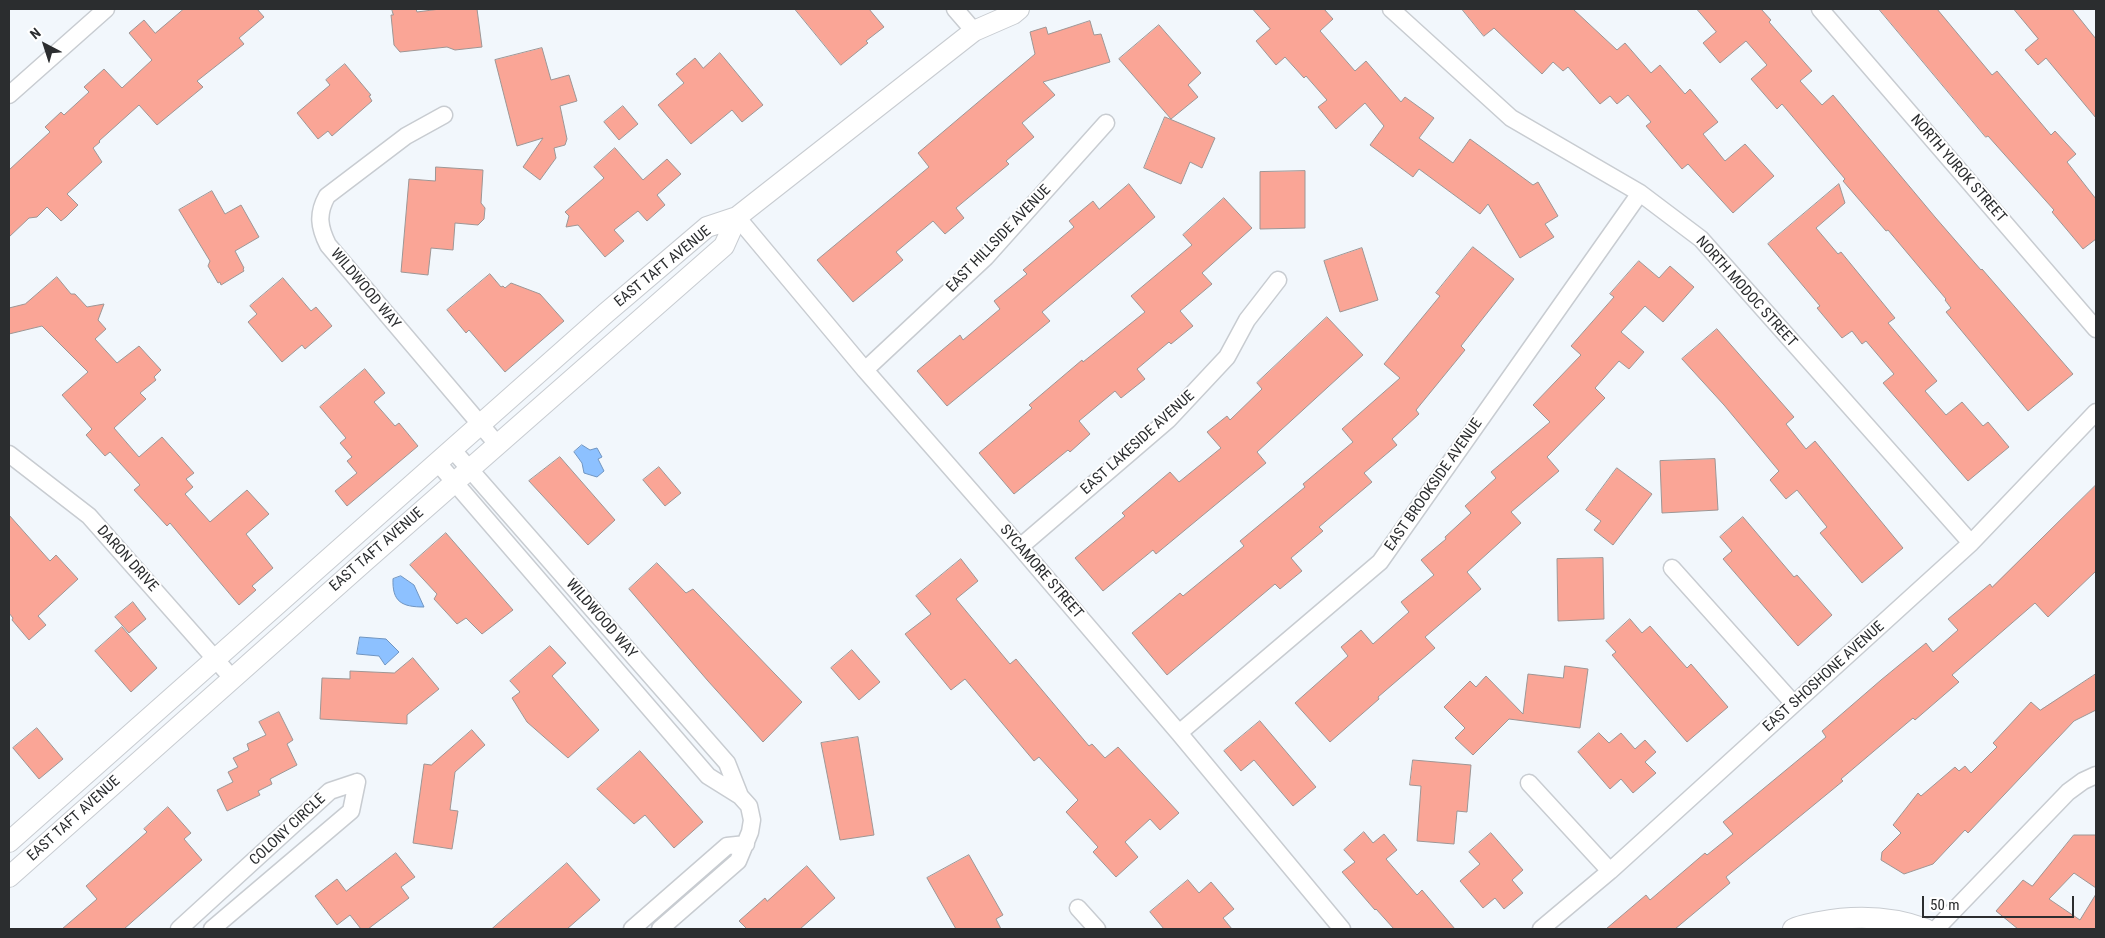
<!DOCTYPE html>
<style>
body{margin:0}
#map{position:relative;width:2105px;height:938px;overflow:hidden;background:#f2f7fc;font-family:"Roboto Condensed",sans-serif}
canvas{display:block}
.frame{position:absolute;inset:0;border:10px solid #2b2d2f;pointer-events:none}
.north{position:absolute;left:20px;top:20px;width:50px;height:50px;-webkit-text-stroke:4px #fff;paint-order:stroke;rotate:320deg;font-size:14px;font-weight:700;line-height:20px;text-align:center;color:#2b2d2f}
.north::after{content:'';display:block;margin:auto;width:18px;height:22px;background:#2b2d2f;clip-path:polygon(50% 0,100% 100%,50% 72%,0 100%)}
.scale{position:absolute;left:1922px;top:896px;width:152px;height:22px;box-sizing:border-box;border:2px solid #2b2d2f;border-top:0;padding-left:6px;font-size:15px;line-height:18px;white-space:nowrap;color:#2b2d2f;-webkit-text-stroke:4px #fff;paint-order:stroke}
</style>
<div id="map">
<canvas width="2105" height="938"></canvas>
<div class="frame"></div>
<div class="north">N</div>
<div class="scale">50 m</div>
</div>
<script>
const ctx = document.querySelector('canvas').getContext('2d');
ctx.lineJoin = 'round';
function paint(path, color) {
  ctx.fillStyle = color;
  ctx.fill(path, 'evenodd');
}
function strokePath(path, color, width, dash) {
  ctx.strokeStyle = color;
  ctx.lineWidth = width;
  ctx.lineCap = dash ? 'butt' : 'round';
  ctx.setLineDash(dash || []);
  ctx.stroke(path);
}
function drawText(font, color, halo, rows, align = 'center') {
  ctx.font = font + ' "Roboto Condensed",sans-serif';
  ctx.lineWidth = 4;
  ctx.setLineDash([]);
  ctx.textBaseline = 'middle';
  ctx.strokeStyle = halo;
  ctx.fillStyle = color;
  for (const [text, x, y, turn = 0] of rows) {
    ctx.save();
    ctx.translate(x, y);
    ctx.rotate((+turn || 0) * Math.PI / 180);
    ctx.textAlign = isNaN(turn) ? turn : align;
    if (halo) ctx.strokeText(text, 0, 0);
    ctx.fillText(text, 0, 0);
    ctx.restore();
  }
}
const water = new Path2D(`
 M582,445L590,450L597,448L602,457L598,459L604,471L597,477L584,473L582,463L574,452Z
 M401,576L414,585L424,607C402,607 392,602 393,579Z
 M360,637L386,639L399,652L385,665L379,656L357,654Z`);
paint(water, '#8dc1ff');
strokePath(water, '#7095c1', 1);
const building = new Path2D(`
 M184,9H257L264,17L239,38L244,44L197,81L203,87L157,125L139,105L99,141L100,142L93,148L102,162L67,194L78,205L66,217L61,221L47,207L37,217L29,218L9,237V170L50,132L45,127L61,112L64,115L89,92L84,87L104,69L122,88L152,60L129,33L144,20L155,33Z
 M392,9H416L417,12L440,9H477L482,47L455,50L447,47L400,52L394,45L391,15H393Z
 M795,9H869L884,27L866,41L868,43L841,65Z
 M1253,9H1324L1333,19L1320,31L1355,71L1366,61L1401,102L1405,97L1434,118L1419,138L1453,163L1470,139L1533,185L1538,182L1558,216L1545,224L1554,237L1520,258L1488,204L1480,214L1419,169L1413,177L1370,145L1384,126L1365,103L1336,129L1318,107L1327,100L1306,76L1304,78L1285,57L1276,65L1256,41L1270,29Z
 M1462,9H1573L1617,50L1625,43L1651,73L1660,65L1685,94L1690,89L1718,122L1703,134L1725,161L1745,144L1774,176L1733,213L1688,164L1682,169L1646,126L1651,122L1628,95L1617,104L1610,96L1600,104L1568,67L1563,71L1553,62L1542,74L1494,28L1484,36Z
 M1697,9H1761L1771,20L1769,22L1812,71L1800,81L1822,105L1833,95L1935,217L1981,270L1982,269L2073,374L2028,411L1946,312L1951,308L1945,300L1946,299L1888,230L1886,231L1843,181L1845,179L1782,104L1777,109L1751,79L1767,65L1746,41L1720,63L1703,43L1716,32Z
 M1879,9H1937L1992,75L1997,71L2051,135L2055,131L2076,154L2067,162L2096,199V239L2083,249L2052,212L2054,210L1988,136L1986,137Z
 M2014,9H2072L2096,39V118L2046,58L2038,65L2025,50L2038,39Z
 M1090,21L1094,35L1101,34L1110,62L1043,82L1055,95L1022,123L1034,137L1006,161L1009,164L956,208L964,218L945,234L933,221L896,252L903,260L853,302L817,260L929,167L918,153L1035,54L1030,32L1046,27L1048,34Z
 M1159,25L1201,73L1188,85L1198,97L1171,119L1119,59Z
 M542,48L551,80L569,75L577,101L560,106L567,139L565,145L554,148L556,158L540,180L523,167L543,138L517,146L495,60Z
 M720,53L763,105L742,122L732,110L691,144L658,105L684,83L676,74L695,58L703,68Z
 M345,64L371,95L369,96L372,101L332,136L328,131L318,139L297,113L330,85L326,80Z
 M623,106L638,124L619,140L604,122Z
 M1165,117L1215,138L1202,168L1190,162L1181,184L1144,168Z
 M615,148L643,180L667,159L681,174L657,195L665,205L647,221L638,211L614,230L624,241L605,257L578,225L566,227L569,216L565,212L604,178L594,167Z
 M436,167L483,170L481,203L485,208L484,219L478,225L455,223L453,250L431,248L428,275L401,272L409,179L435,181Z
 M1305,171V228L1260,229V172Z
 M1129,184L1155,217L1042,312L1050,321L947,406L917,371L960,335L963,340L1000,309L994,301L1027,274L1023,270L1074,227L1069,221L1093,201L1099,209Z
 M1839,184L1845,203L1816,228L1838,254L1841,252L1895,318L1888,323L1937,381L1925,391L1946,415L1962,402L1983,426L1988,422L2009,447L1968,481L1883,383L1894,374L1866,341L1862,344L1852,331L1842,338L1817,308L1820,306L1768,244Z
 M212,191L225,214L241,205L259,237L235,251L244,268L243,269L244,271L221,285L220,282L218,283L208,266L210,261L179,210Z
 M1224,198L1252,228L1202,273L1212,284L1180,311L1193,326L1171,344L1169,342L1137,369L1145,379L1121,398L1115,391L1079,421L1090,434L1070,452L1068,450L1014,494L979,453L1032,408L1029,405L1082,360L1083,362L1145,312L1131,296L1192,245L1183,235Z
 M1473,247L1514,279L1461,346L1465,350L1416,410L1419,414L1392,439L1397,445L1364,473L1372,482L1319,527L1323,531L1291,558L1302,571L1280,589L1275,584L1167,675L1132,633L1180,593L1183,596L1244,546L1240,541L1305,487L1303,484L1353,442L1342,429L1400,378L1384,364L1440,296L1436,293Z
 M1362,248L1378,300L1340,312L1324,261Z
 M1639,261L1659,278L1670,266L1694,287L1663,322L1645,306L1621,332L1644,352L1629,369L1619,361L1595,388L1605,398L1547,457L1559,471L1511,512L1521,523L1467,572L1481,589L1425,637L1435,648L1378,697L1379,699L1330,742L1295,703L1348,656L1341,647L1361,630L1373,644L1409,612L1401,602L1434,575L1421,560L1446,539L1445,537L1471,513L1465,506L1496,478L1491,472L1550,422L1533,405L1581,355L1571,346L1614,297L1610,294Z
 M490,274L501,287L503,286L505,288L511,283L540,294L564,321L505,372L469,330L466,333L447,310Z
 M57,277L71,294H75L87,307L104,304L98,320L106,329L95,339L117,363L139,346L161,370L154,377L156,380L140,393L146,399L114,428L139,457L162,437L194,473L186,479L193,487L185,494L210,522L247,490L269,514L246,534L273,568L252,586L256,590L239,605L170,523L167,526L134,490L140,485L110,452L105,456L86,435L92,429L62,395L88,372L42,326L9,334V308L25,304Z
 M283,278L311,311L316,307L332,326L305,349L302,345L282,362L248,322L257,314L250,306Z
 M1327,317L1363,355L1257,452L1266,463L1156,554L1153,550L1103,591L1075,558L1125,516L1122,513L1170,472L1179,482L1221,448L1207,432L1227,416L1230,420L1262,389L1257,383Z
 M1717,329L1794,417L1786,424L1806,449L1815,441L1903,548L1862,583L1820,533L1827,527L1797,490L1786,499L1770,480L1779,471L1724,405L1682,359Z
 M365,369L385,393L374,402L395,426L399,423L418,446L347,506L335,491L357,473L347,461L352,457L340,443L346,438L320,407Z
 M560,457L615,520L588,545L529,481Z
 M1715,459L1718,510L1662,513L1660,461Z
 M659,467L681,493L665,506L643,480Z
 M1617,468L1652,494L1613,545L1594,530L1601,521L1586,510Z
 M2096,485V571L2048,617L2035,603L1952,675L1959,682L1915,720L1913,718L1841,779L1843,781L1726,877L1730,883L1675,929H1606L1646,895L1650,900L1705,853L1707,855L1733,834L1723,822L1826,737L1822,731L1881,680L1926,643L1933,652L1958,630L1948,619L1990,584L1992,587Z
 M9,515L50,561L56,555L78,579L38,616L46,625L29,640L12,620L13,618L9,613Z
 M1743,517L1794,577L1797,575L1832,615L1798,646L1723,559L1732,551L1720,537Z
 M446,533L513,610L482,634L466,618L457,624L434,599L437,594L410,565Z
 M1603,558L1604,619L1558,621L1557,559Z
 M961,559L978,581L956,599L1010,664L1016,659L1089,746L1092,744L1105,758L1118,747L1179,813L1160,830L1150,819L1125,842L1138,857L1116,877L1093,852L1098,847L1066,812L1078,800L1039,757L1034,761L965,679L951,690L905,634L931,614L916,596Z
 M657,563L686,593L693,589L802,702L763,742L708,681L629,589Z
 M133,602L146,619L129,633L115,617Z
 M1630,619L1642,633L1650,626L1687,668L1691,664L1728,707L1687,742L1612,655L1616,652L1606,641Z
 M122,627L157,668L131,692L95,651Z
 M550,646L566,663L552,676L599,730L568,758L527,722L512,698L520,692L510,681Z
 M852,650L880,682L859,700L831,668Z
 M413,658L439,689L407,715V724L320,719L322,678L350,679V671L394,673Z
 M1565,666L1588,669L1580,728L1509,719L1473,755L1455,738L1465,728L1444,707L1470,681L1476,687L1486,676L1523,714L1528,674L1563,678Z
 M2096,674V710L2074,721L1968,833L1965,830L1933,864L1904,874L1881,860L1882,852L1901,833L1893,825L1918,793L1921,796L1955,767L1959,771L1965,766L1971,773L1997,747L1993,743L2031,702L2040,710Z
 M279,712L293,740L287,744L297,765L270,779L272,784L258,791L260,795L227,811L217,790L233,782L228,772L238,767L233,758L249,750L247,744L266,735L259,722Z
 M1260,721L1316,787L1293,806L1254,760L1241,771L1224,751Z
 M37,728L63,759L39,779L13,748Z
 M472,730L485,745L455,772L450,810L458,811L452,849L413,843L424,764L431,765Z
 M1599,733L1609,743L1621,733L1635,749L1645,740L1656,752L1645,762L1656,773L1633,793L1621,779L1610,789L1578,752Z
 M858,737L874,835L840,840L821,743Z
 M640,751L703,822L674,848L645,815L634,824L597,789Z
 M1413,760L1471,765L1467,812L1457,811L1454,844L1417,841L1421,786L1410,785Z
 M168,807L191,833L184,839L202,860L124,929H62L97,899L86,886L147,832L144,829Z
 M1364,832L1373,843L1384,834L1397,850L1386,859L1417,895L1422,890L1455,929H1394L1376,909L1375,910L1342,872L1355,862L1344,850Z
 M1491,833L1523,870L1512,880L1523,893L1504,909L1495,898L1483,908L1460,881L1480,864L1469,852Z
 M2074,835H2096V888L2074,873L2049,899L2080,920L2096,894V929H2018L1996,911L2023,880L2032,886Z
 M396,853L415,877L401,887L409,898L368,929H361L350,915L337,925L315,896L337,879L346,891Z
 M969,855L1003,915L996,919L1001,929H956L927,878Z
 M567,863L600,900L567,929H492Z
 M807,866L835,898L800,929H747L739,921L765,898L767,901Z
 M1188,880L1199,893L1211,882L1234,909L1223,918L1232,929H1164L1150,912Z`);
paint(building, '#faa596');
strokePath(building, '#9d9695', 1);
const minor = new Path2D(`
 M955,9L974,31
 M1391,9L1511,118L1640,193L1701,239L1971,543
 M1820,9L2096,329
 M9,95L106,9
 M444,115L406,136L327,196C317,214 319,227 328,245L497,444
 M737,217L865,370L1020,547L1179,733L1342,929
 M865,370L986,257L1106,123
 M452,449L727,763L740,796
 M9,454L89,516L232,678
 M437,462L708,776L740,796L749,806L752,820L750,832L738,861L660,929
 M1020,547L1168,420L1227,357L1247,320L1278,280
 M1672,568L1794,704
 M1179,733L1380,562L1640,193
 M1529,783L1610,871
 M1078,908L1097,929
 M179,929L330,791L357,782
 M212,929L351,811L357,782
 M632,929L727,846L746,844
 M1541,929L1610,871L1971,543L2096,412
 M1936,929L2068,792L2083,781L2096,775`);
const tertiary = new Path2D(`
 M9,842L606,313L707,227L737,217L974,31L1013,14L1019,9
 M9,877L365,561L724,246L737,217
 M1793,929C1801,925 1810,924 1819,922C1856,915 1891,916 1926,929`);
strokePath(minor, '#c8ccd1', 19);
strokePath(tertiary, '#c8ccd1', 22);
strokePath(minor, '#fff', 16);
strokePath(tertiary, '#fff', 20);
drawText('15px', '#2b2d2f', '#fff', [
 ["NORTH YUROK STREET",1958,169,49],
 ["EAST HILLSIDE AVENUE",999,239,-46],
 ["EAST TAFT AVENUE",663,267,-39],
 ["WILDWOOD WAY",365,289,50],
 ["NORTH MODOC STREET",1746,292,48],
 ["EAST LAKESIDE AVENUE",1138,443,-42],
 ["EAST BROOKSIDE AVENUE",1434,485,-55],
 ["EAST TAFT AVENUE",377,550,-41],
 ["DARON DRIVE",127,559,48],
 ["SYCAMORE STREET",1041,572,49],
 ["WILDWOOD WAY",601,619,49],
 ["EAST SHOSHONE AVENUE",1824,677,-42],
 ["EAST TAFT AVENUE",74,819,-42],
 ["COLONY CIRCLE",288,830,-43]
]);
</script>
